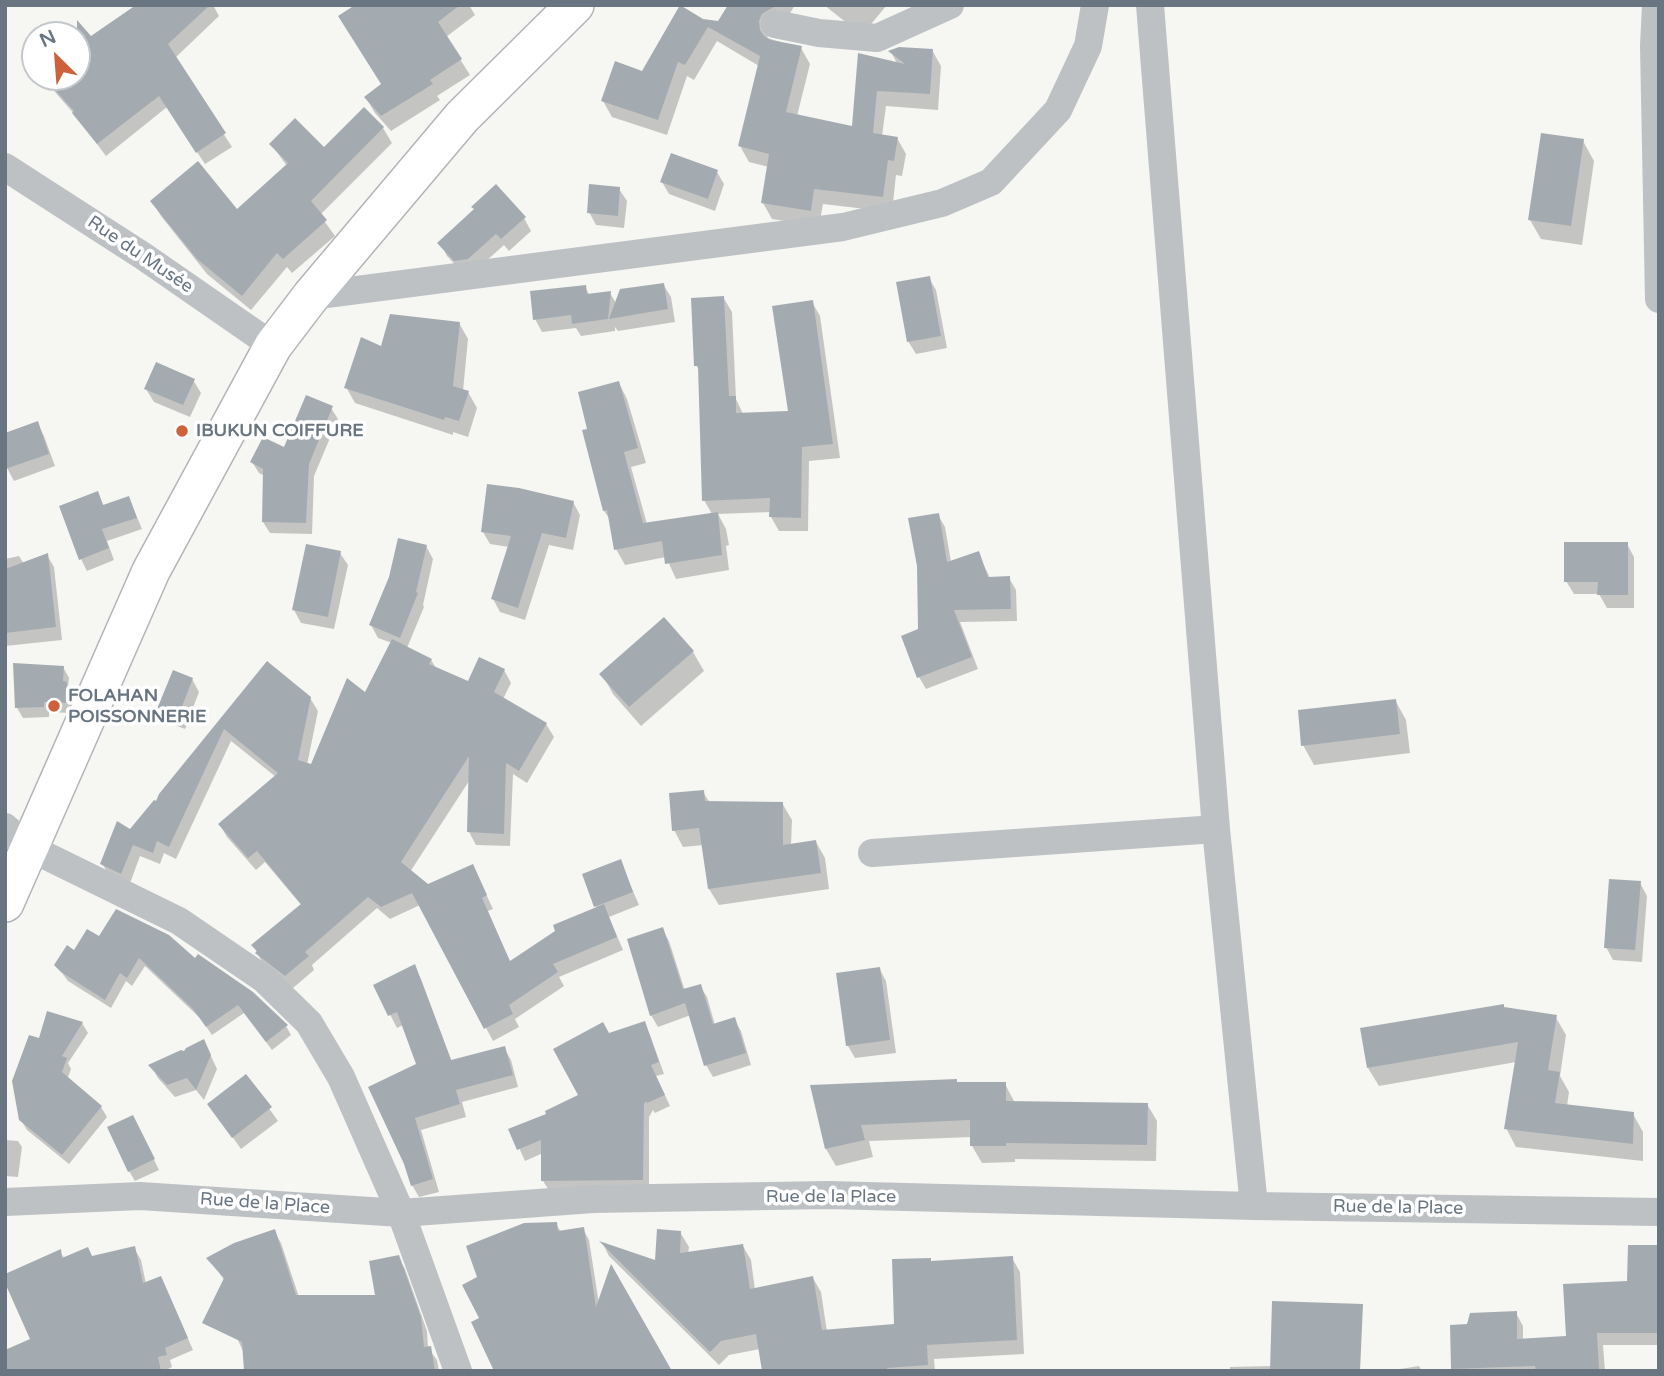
<!DOCTYPE html>
<meta charset="utf-8">
<style>
body{margin:0}
#map{position:relative;width:1664px;height:1376px;overflow:hidden;background:#f6f6f3;font-family:"Varela Round",sans-serif}
canvas{display:block}
.frame{position:absolute;inset:0;border:7px solid #697580;pointer-events:none}
.north{position:absolute;left:21px;top:21px;width:70px;height:70px;box-sizing:border-box;background:#fff;border:2px solid #c3c8cc;border-radius:50%;rotate:335deg;font-size:19px;font-weight:700;line-height:28px;text-align:center;color:#697580}
.north::after{content:'';display:block;margin:auto;width:24px;height:32px;background:#cc613c;clip-path:polygon(50% 0,100% 100%,50% 72%,0 100%)}
</style>
<div id="map">
<canvas width="1664" height="1376"></canvas>
<div class="frame"></div>
<div class="north">N</div>
</div>
<script>
const ctx = document.querySelector('canvas').getContext('2d');
ctx.lineJoin = 'round';
function paint(path, color) {
  ctx.fillStyle = color;
  ctx.fill(path, 'evenodd');
}
function strokePath(path, color, width, dash) {
  ctx.strokeStyle = color;
  ctx.lineWidth = width;
  ctx.lineCap = dash ? 'butt' : 'round';
  ctx.setLineDash(dash || []);
  ctx.stroke(path);
}
function drawText(font, color, halo, rows, align = 'center') {
  ctx.font = font + ' "Varela Round",sans-serif';
  ctx.lineWidth = 7;
  ctx.setLineDash([]);
  ctx.textBaseline = 'middle';
  ctx.strokeStyle = halo;
  ctx.fillStyle = color;
  for (const [text, x, y, turn = 0] of rows) {
    ctx.save();
    ctx.translate(x, y);
    ctx.rotate((+turn || 0) * Math.PI / 180);
    ctx.textAlign = isNaN(turn) ? turn : align;
    if (halo) ctx.strokeText(text, 0, 0);
    ctx.fillText(text, 0, 0);
    ctx.restore();
  }
}
paint(new Path2D(`
 M139,5H213L219,16L175,58L232,147L205,164L167,107L106,156L75,115L42,77H77L76,35L83,29L91,38Z
 M358,5H469L475,15L446,37L470,75L437,96L440,100L391,131L375,113L366,98L383,84Z
 M730,5H795L784,23L771,30L767,38L801,48L810,64L797,116L854,128L859,56L898,65L891,52L932,50L941,66L938,110L886,106L882,136L897,138L906,154L902,176L896,175L892,212L823,204L819,226L772,219L763,203L769,167L749,162L740,146L759,66L717,41L694,80L687,76L667,135L612,117L603,101L643,73L703,21L719,23Z
 M824,5H887L862,35Z
 M364,110L383,128L392,143L320,215L335,236L292,273L287,267L251,310L207,274L161,216L152,201L237,211L287,166L271,144L324,150Z
 M1583,141L1594,161L1582,245L1541,239L1530,220Z
 M717,172L724,184L715,211L669,194L662,182Z
 M619,189L627,201L624,228L596,225L589,212Z
 M524,218L531,231L509,251L504,245L475,271L463,273L447,256L440,243Z
 M929,278L936,290L947,348L916,354L908,341Z
 M663,284L671,297L675,322L618,331L615,327V331L581,336L576,328L542,332L535,319L585,287L590,296L610,293L616,303Z
 M723,297L732,312L736,399L743,414L790,413L812,302L820,316L840,458L809,461L808,531H779L771,517V512L718,514L726,529L729,545L726,546L729,570L676,579L666,557L625,565L616,549L611,521L604,511L584,432L589,430L619,383L627,399L646,463L631,467L647,524L712,514L704,500L700,372L696,365Z
 M459,323L468,339L463,391L468,392L477,408L468,437L453,432V435L355,403L346,387L382,348Z
 M193,380L201,393L190,417L154,402L146,389Z
 M331,408L338,419L314,476L312,534L270,533L263,522L265,476L259,473L252,462L285,450Z
 M37,423L44,436L55,466L14,481L7,468Z
 M97,493L104,506L129,498L142,529L107,541L114,560L87,571L81,559Z
 M573,502L580,515L573,550L549,545L525,620L500,612L493,599L509,547L490,544L483,532Z
 M938,515L945,527L951,562L978,553L990,578H1009L1016,590L1017,621L960,622L978,669L926,689L919,677V566Z
 M1627,544L1634,557V608H1607L1599,594H1574L1566,581Z
 M426,546L433,559L423,605L424,607L407,648L431,660L436,668L469,683L504,670L511,683L503,699L546,724L554,737L527,783L513,774L510,846L476,845L469,832L471,778L410,872L428,886L473,866L493,909L488,911L510,963L597,909L584,875L620,861L639,905L609,917L623,950L559,977L564,986L515,1019L519,1027L493,1041L420,905L390,919L377,908L312,965L314,970L293,988L264,966L253,945L302,906L265,862L256,870L227,837L220,825L276,777L231,741L176,859L164,853L160,864L140,856L129,886L109,876L102,863L157,803L267,664L310,698L318,711L307,765L312,767L366,694L392,643L378,638L371,625Z
 M340,553L348,565L334,629L301,623L294,610Z
 M47,555L54,567L62,640L5,646V559L19,556L24,564Z
 M693,652L704,671L641,726L613,694L602,674Z
 M63,667L69,678L68,688L72,694L71,713L49,712V717L23,718L17,708Z
 M192,679L199,692L185,729L167,722L159,709Z
 M1395,700L1406,720L1410,753L1314,765L1303,745Z
 M703,792L710,803H782L792,820L791,845L816,842L825,858L829,889L719,905L709,889L703,845L683,847L674,830Z
 M1640,883L1647,896L1642,962L1613,960L1606,947Z
 M662,929L669,941L685,991L700,986L707,997L715,1025L734,1019L741,1031L751,1065L713,1077L706,1065L691,1015L658,1027L651,1015Z
 M100,938L195,960L252,993L286,1026L291,1035L272,1050L244,1013L212,1035L201,1019L145,966L132,986L126,981L111,1008L68,981L56,965Z
 M414,967L421,979L452,1062L504,1048L511,1060L518,1087L462,1102L466,1117L421,1130L439,1192L419,1197L412,1185L406,1163L419,1065L403,1025L397,1028L375,985Z
 M879,968L886,981L896,1053L855,1058L848,1046L838,974Z
 M1505,1009L1555,1016L1566,1035L1560,1076L1569,1092L1567,1106L1633,1114L1643,1132V1161L1516,1147L1506,1128L1516,1062L1379,1086L1368,1068Z
 M82,1023L88,1033L68,1063L71,1069L67,1080L101,1107L107,1117L69,1164L27,1130L21,1120L40,1041Z
 M644,1023L650,1035L664,1074L656,1076L670,1106L655,1113L653,1110L649,1117V1191L550,1192L543,1181V1153L525,1161L511,1130L549,1115L581,1096L609,1035Z
 M210,1054L217,1069L204,1100L196,1090L175,1097L158,1078L151,1066Z
 M246,1076L278,1121L241,1149L209,1104Z
 M1005,1084L1015,1103L1147,1104L1157,1121L1156,1161L1015,1159V1162L982,1163L972,1146V1137L869,1141L873,1157L836,1166L826,1149L812,1087Z
 M138,1127L159,1170L135,1181L129,1171Z
 M5,1140L18,1141L22,1147L18,1177L5,1176Z
 M556,1224L561,1232L583,1229L589,1240L599,1304L670,1371H490L495,1369L481,1319L479,1278Z
 M274,1231L281,1243L299,1297L377,1296L398,1257L405,1269L427,1331L428,1348L437,1360L439,1371H252L237,1338L225,1281L209,1259Z
 M680,1232L689,1247L688,1254L743,1246L751,1260L755,1290L813,1278L821,1292L827,1332L896,1326L931,1263L1012,1258L1020,1272L1024,1354L934,1359L935,1371H764L760,1349L729,1355L719,1365L609,1256L603,1244L656,1262Z
 M1659,1247V1345H1603L1605,1371H1455L1453,1368L1469,1326L1516,1313L1523,1326V1340L1567,1337L1629,1282Z
 M134,1248L141,1260L146,1284L167,1290L193,1350L170,1360L172,1367L164,1371H5L32,1340L60,1252L65,1259L93,1258Z
 M1272,1366L1350,1371H1230V1367Z
 M1419,1366L1422,1371H1387Z`), '#0003');
paint(new Path2D(`
 M136,5H210L168,44L226,133L196,153L159,96L97,144L72,113L74,111L43,77H77V20L91,36Z
 M355,5H460L438,22L462,59L430,80L433,84L381,116L364,97L381,84L338,16Z
 M680,5L703,19L718,21L728,5H777L762,14L759,21L760,30L764,36L771,40L802,46L786,112L852,126L858,53L905,64L888,51L899,47L933,49L930,94L877,91L873,133L898,137L894,161L888,160L883,197L814,189L811,211L761,203L769,154L738,146L760,56L708,27L685,65L678,62L658,120L601,101L615,61L642,71Z
 M364,107L384,127L311,201L327,220L283,259L277,253L242,296L197,259L150,201L198,161L237,209L288,163L269,144L295,118L324,147Z
 M1541,133L1584,139L1571,226L1528,220Z
 M671,153L718,170L708,199L660,182Z
 M496,184L526,217L501,239L496,234L468,259L454,261L437,243L474,209L471,207Z
 M589,184L620,187L618,216L587,213Z
 M930,276L941,336L907,342L896,282Z
 M664,283L668,309L609,319L620,289Z
 M586,285L587,294L611,291L608,319L572,324L571,315L533,320L530,291Z
 M724,296L729,396H736V413L788,411L772,306L813,300L833,444L802,447L801,518L769,517L770,498L702,501L698,366H694L691,298Z
 M390,314L460,322L453,386L469,391L459,421L445,417L444,420L344,388L361,337L381,346Z
 M156,362L195,379L183,405L144,389Z
 M619,381L638,448L624,452L643,523L718,512L722,555L665,564L662,541L614,550L607,510L603,511L582,430L587,429L578,392Z
 M306,395L333,406L309,464L306,523L262,522L263,469L250,462L263,437L284,447Z
 M38,421L49,454L5,469V433Z
 M487,484L519,488L574,501L566,538L542,533L518,608L491,599L511,536L481,532Z
 M98,491L103,505L129,496L137,518L102,529L109,548L79,560L59,506Z
 M939,513L947,562L979,551L988,577L1010,576L1011,609L954,610L972,657L917,678L901,636L918,629L917,566L908,518Z
 M398,538L427,545L416,592L418,593L400,638L369,625L389,577Z
 M1564,542H1628V595H1597L1598,582H1564Z
 M306,544L341,551L328,617L292,610Z
 M48,553L56,627L5,633V569Z
 M664,617L694,651L629,707L599,674Z
 M392,639L432,659L429,664L468,681L479,657L505,669L494,692L547,723L519,771L506,763L504,834L467,832L469,756L401,862L428,884L473,864L487,895L482,898L510,961L555,931L553,925L604,904L617,937L553,964L558,972L509,1005L513,1014L484,1029L412,893L381,907L368,897L305,952L309,956L285,976L255,953L257,951L251,945L301,904L257,851L248,858L218,824L278,773L224,729L169,847L157,841L153,853L133,845L121,874L100,864L117,821L130,829L154,800L156,801L159,794L267,661L311,697L298,760L311,764L347,678L365,692Z
 M13,663L64,666L63,681L67,682L66,703L44,702V707L15,708Z
 M173,670L193,678L178,717L157,709Z
 M1396,699L1400,734L1301,746L1298,710Z
 M704,790L705,801L783,802V845L816,840L821,873L708,889L699,828L672,831L669,793Z
 M621,859L633,892L594,907L582,874Z
 M1609,879L1641,881L1635,950L1604,948Z
 M116,909L169,935L195,958L198,954L253,992L288,1025L266,1042L238,1005L206,1027L193,1009L139,958L127,978L120,973L105,1000L61,972L54,965L67,945L74,950L87,929L99,936Z
 M663,927L683,989L701,984L713,1024L735,1017L746,1053L704,1066L685,1003L650,1016L627,939Z
 M415,964L451,1060L505,1046L513,1075L456,1090L460,1104L415,1118L433,1179L411,1186L404,1164L368,1087L416,1064L397,1012L388,1016L373,985Z
 M880,967L890,1040L846,1046L836,973Z
 M1504,1004V1007L1557,1015L1548,1070L1560,1072L1555,1103L1634,1112L1633,1144L1504,1129L1518,1042L1367,1068L1360,1028Z
 M47,1011L83,1022L62,1056L67,1058L62,1072L102,1106L62,1155L19,1120L12,1081L29,1035L39,1038Z
 M645,1021L659,1062L651,1065L665,1095L647,1103L646,1101L644,1104L643,1180L541,1181V1140L517,1150L508,1129L546,1114L545,1111L578,1095L553,1049L603,1022L609,1033Z
 M204,1039L211,1055L196,1090L187,1078L167,1085L148,1065L181,1050L184,1051L186,1048Z
 M246,1074L272,1107L232,1138L207,1104Z
 M957,1079V1082H1006V1101L1148,1103L1147,1145L1006,1143V1146H970V1120L861,1125L865,1140L825,1149L810,1085Z
 M133,1115L155,1159L128,1172L107,1127Z
 M557,1222L558,1231L584,1227L596,1307L611,1264L672,1371H494L471,1322L479,1318L462,1285L477,1277L466,1246L524,1223Z
 M275,1229L296,1295H375L369,1261L399,1255L421,1317L424,1347L431,1346L435,1371H244L242,1342L202,1323L224,1278L206,1258L234,1243Z
 M657,1229L681,1231L680,1253L743,1244L750,1289L813,1276L822,1330L894,1324L892,1259L931,1258V1261L1013,1256L1017,1340L927,1345L928,1365L887,1368L888,1371H762L756,1334L721,1341L710,1352L599,1241L655,1260Z
 M1628,1245H1659L1658,1333H1597L1599,1369L1536,1371L1535,1366L1451,1369L1450,1325L1467,1324L1470,1313L1517,1311V1339L1566,1336L1563,1284L1627,1281Z
 M135,1246L143,1283L161,1276L188,1338L165,1348L167,1355L158,1357L161,1371H5V1350L30,1339L5,1283V1274L61,1249L62,1258L88,1247L92,1256Z
 M1272,1301L1363,1304L1360,1371H1270Z`), '#a4abb0');
const major = new Path2D(`
 M5,903L151,571L273,346L311,296L462,117L575,5`);
strokePath(major, '#b1b5b8', 40);
strokePath(new Path2D(`
 M1150,5L1216,829L1254,1206
 M1656,5L1654,46L1659,299
 M775,24L819,33L877,38L950,5
 M5,167L143,256L273,346
 M311,296L843,227L942,203L991,182L1058,110L1088,46L1095,5
 M5,827L28,847L179,921L264,979L309,1023L341,1077L401,1213L458,1371
 M872,853L1216,829
 M5,1202L140,1196L401,1213L593,1199L828,1195L1254,1206L1659,1212`), '#bdc1c4', 28);
strokePath(major, '#fff', 37);
for (const [x, y, r, color] of [
 [182,431,7,"#cc613c"],
 [54,706,7,"#cc613c"]
]) {
  const dot = new Path2D();
  dot.arc(x, y, r, 0, 2 * Math.PI);
  ctx.fillStyle = color;
  ctx.fill(dot);
  strokePath(dot, '#fff', 2.5);
}
drawText('18px', '#697580', '#fff', [
 ["Rue du Musée",140,255,34],
 ["Rue de la Place",831,1197],
 ["Rue de la Place",265,1204,4],
 ["Rue de la Place",1398,1208,1]
]);
drawText('bold 18px', '#697580', '#fff', [
 ["IBUKUN COIFFURE",196,431],
 ["FOLAHAN",68,696],
 ["POISSONNERIE",68,717]
], 'left');
</script>
